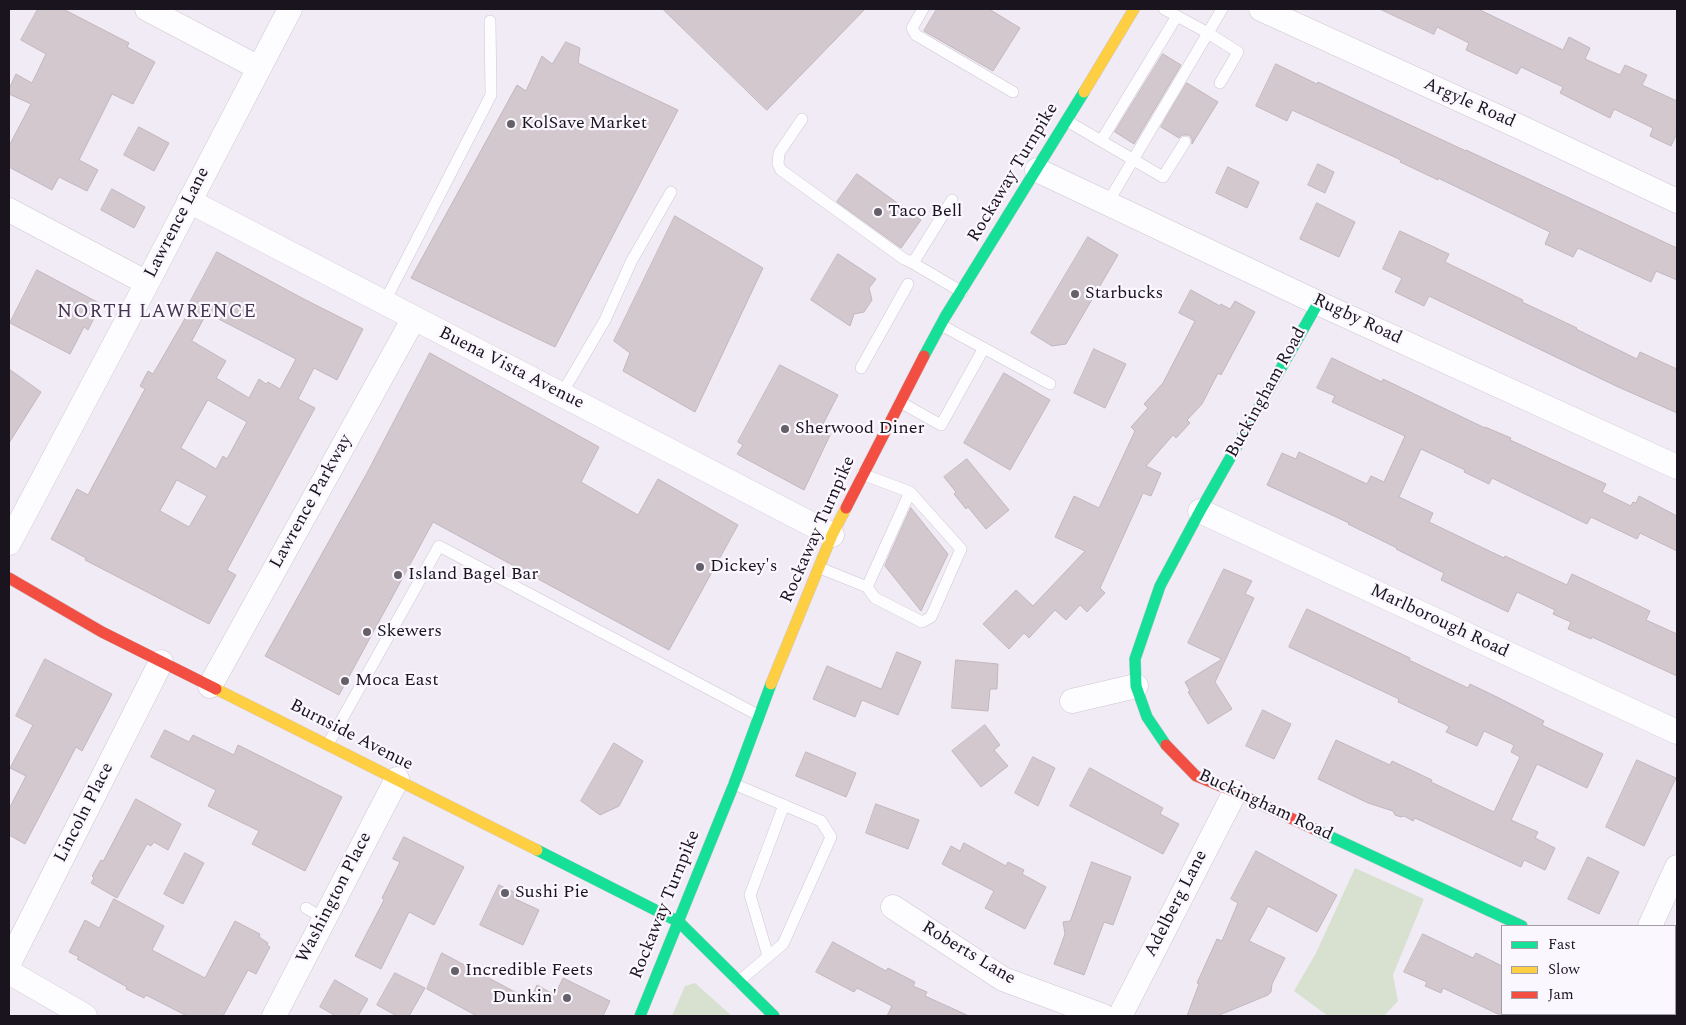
<!DOCTYPE html>
<style>
body{margin:0}
#map{position:relative;width:1686px;height:1025px;overflow:hidden;background:#f1ebf6;font-family:Spectral,serif}
canvas{display:block}
.frame{position:absolute;inset:0;border:10px solid #1a141f;pointer-events:none}
.legend{position:absolute;left:1501px;top:925px;width:175px;height:90px;box-sizing:border-box;background:#fbf7fe;border:1px solid #a19ca5;margin:0;padding:6px 9px;list-style:none;font-size:15px;color:#1a141f}
.legend li{display:flex;align-items:center;gap:10px;height:25px}
.legend b{width:25px;border:1px solid #a19ca5}
</style>
<div id="map">
<canvas width="1686" height="1025"></canvas>
<div class="frame"></div>
<ul class="legend">
<li><b style="height:6px;background:#16e098"></b>Fast</li>
<li><b style="height:6px;background:#ffcf43"></b>Slow</li>
<li><b style="height:6px;background:#f24e42"></b>Jam</li>
</ul>
</div>
<script>
const ctx = document.querySelector('canvas').getContext('2d');
ctx.lineJoin = 'round';
function paint(path, color) {
  ctx.fillStyle = color;
  ctx.fill(path, 'evenodd');
}
function strokePath(path, color, width, dash) {
  ctx.strokeStyle = color;
  ctx.lineWidth = width;
  ctx.lineCap = dash ? 'butt' : 'round';
  ctx.setLineDash(dash || []);
  ctx.stroke(path);
}
function drawText(font, color, halo, rows, align = 'center') {
  ctx.font = font + ' Spectral,serif';
  ctx.lineWidth = 4.5;
  ctx.setLineDash([]);
  ctx.textBaseline = 'middle';
  ctx.strokeStyle = halo;
  ctx.fillStyle = color;
  for (const [text, x, y, turn = 0] of rows) {
    ctx.save();
    ctx.translate(x, y);
    ctx.rotate((+turn || 0) * Math.PI / 180);
    ctx.textAlign = isNaN(turn) ? turn : align;
    if (halo) ctx.strokeText(text, 0, 0);
    ctx.fillText(text, 0, 0);
    ctx.restore();
  }
}
paint(new Path2D(`
 M1355,868L1424,899L1393,975L1398,1001L1384,1016H1328L1294,991L1316,953Z
 M695,983L732,1016H672L685,986Z`), '#d8e1d0');
const building = new Path2D(`
 M38,9H63L129,43L127,47L155,62L133,104L112,94L79,160L98,170L87,191L59,177L52,190L9,167V146L31,104L9,94V89L16,74L32,83L46,54L21,40Z
 M663,9H865L767,110Z
 M937,9H989L1020,28L993,71L924,31Z
 M1380,9H1478L1563,50L1569,37L1590,48L1585,59L1620,75L1625,65L1647,75L1642,85L1677,101V133L1671,146L1650,136L1653,128L1614,109L1610,118L1560,93L1563,87L1521,67L1517,74L1466,50L1469,43L1437,27L1434,34Z
 M566,42L580,48L578,63L678,110L555,347L411,278L517,85L526,91L542,56L552,64Z
 M1163,54L1181,65L1134,144L1115,132Z
 M1276,64L1317,84L1318,82L1466,151V150L1677,248V280L1656,271L1651,282L1578,248L1573,257L1545,244L1550,232L1438,178V180L1400,162L1401,160L1292,110L1287,121L1256,106Z
 M1187,83L1218,102L1192,144V139L1189,135H1182L1179,138L1161,127Z
 M139,127L169,143L154,171L124,155Z
 M1318,164L1334,172L1325,193L1308,185Z
 M1228,167L1259,182L1247,208L1216,193Z
 M857,174L921,220L901,248L837,202Z
 M112,189L145,207L134,228L101,210Z
 M1317,203L1355,222L1339,257L1300,239Z
 M675,216L763,268L695,412L623,371L630,353L614,341Z
 M1400,231L1449,254L1445,262L1523,300L1522,302L1577,328L1576,329L1637,359L1640,352L1677,369V413L1616,386L1429,296L1424,306L1395,292L1402,278L1383,269Z
 M1088,237L1118,255L1066,344L1052,346L1031,333Z
 M217,252L300,297L363,329L337,380L314,368L298,399L315,408L227,570L236,575L209,624L85,560L86,558L51,539L77,489L88,495L145,389L140,386L148,371L153,374L190,310L187,308ZM207,313L296,359L280,389L268,382L266,384L259,379L249,398L216,378L226,361L192,341ZM208,400L247,422L227,459L223,456L216,469L181,448ZM177,480L207,496L189,527L160,511Z
 M838,254L876,279L869,288L872,300L864,312L854,314L850,326L811,300Z
 M37,270L101,304L88,330L84,327L70,354L10,323Z
 M1191,290L1220,306L1221,304L1230,309L1235,301L1255,312L1221,375L1218,373L1202,404L1187,420L1190,423L1176,438L1173,435L1146,466L1161,473L1151,496L1143,493L1100,588L1105,593L1087,612L1080,605L1066,620L1055,610L1029,638L1024,633L1009,649L983,624L1016,590L1033,606L1085,551L1055,537L1074,496L1099,508L1135,431L1131,427L1148,408L1144,404L1163,383L1195,321L1179,313Z
 M1094,349L1126,364L1105,408L1074,393Z
 M430,353L599,447L581,482L638,515L658,479L738,525L669,650L433,522L339,695L265,656L367,473Z
 M1332,358L1382,382L1383,379L1485,428V427L1511,438L1510,440L1606,484L1602,492L1631,506L1633,502L1636,503L1639,496L1677,516V551L1640,533L1637,539L1591,517L1587,524L1492,478L1489,484L1464,472L1465,470L1421,449L1399,497L1433,513L1429,522L1504,558L1505,556L1567,585L1572,574L1650,611L1646,620L1677,634V676L1592,637L1591,639L1568,629L1571,622L1553,614L1555,610L1517,592L1508,612L1441,580L1444,573L1396,549L1397,548L1348,524L1349,523L1267,485L1282,453L1296,459L1299,452L1367,484L1371,476L1384,482L1405,436L1332,402L1335,396L1317,388Z
 M780,365L838,395L822,426L831,433L804,490L737,454L743,445L738,442Z
 M9,369L41,392L9,443Z
 M1004,373L1050,400L1010,470L964,443Z
 M967,459L1009,510L986,529L968,507L966,509L954,494L956,492L944,477Z
 M911,508L948,554L921,611L885,566Z
 M1224,569L1252,581L1245,594L1254,598L1215,682L1232,709L1208,724L1188,692L1190,691L1185,682L1222,659L1188,643Z
 M1307,609L1410,658L1409,660L1468,688L1470,684L1499,698L1544,721L1542,725L1603,754L1587,788L1537,764L1511,820L1538,832L1535,838L1555,848L1545,870L1524,860L1521,867L1415,818L1413,821L1404,816L1401,817L1395,815L1393,811L1368,803L1318,779L1336,740L1390,765L1392,761L1432,780L1431,782L1494,812L1520,757L1511,752L1514,745L1484,731L1477,746L1446,732L1449,727L1445,724L1398,702L1399,699L1289,647Z
 M897,652L921,662L898,715L862,700L855,717L813,699L827,666L881,689Z
 M45,659L112,694L82,751L76,747L25,844L9,835V809L26,776L10,768L33,725L16,716Z
 M956,660L998,664L997,689H990L988,711L952,708Z
 M1263,710L1291,724L1274,759L1246,746Z
 M985,725L1000,745L994,750L1008,766L981,787L952,751Z
 M165,730L189,742L193,735L234,755L238,745L342,797L305,871L252,844L259,831L208,806L216,790L151,757Z
 M614,743L643,761L619,806L600,815L581,801Z
 M806,752L856,773L846,797L796,776Z
 M1033,757L1055,768L1038,806L1015,793Z
 M1637,760L1676,778L1644,846L1606,827Z
 M1090,768L1163,808L1160,814L1179,824L1163,854L1070,806Z
 M136,799L181,824L168,850L154,842L151,846L147,844L117,898L91,883L94,878L92,876L101,860L103,861Z
 M876,804L919,820L908,849L866,833Z
 M404,837L464,867L434,925L409,912L381,969L355,956L384,900L382,898L400,862L393,859Z
 M964,843L1006,866L1008,862L1024,870L1022,874L1046,887L1025,929L985,908L994,891L942,864L951,846L960,851Z
 M1256,851L1337,895L1317,932L1268,906L1249,941L1285,958L1272,984L1271,992L1268,995L1217,1016H1187L1199,984L1197,983L1217,939L1222,941L1238,903L1231,899Z
 M185,853L204,863L183,904L164,894Z
 M1588,857L1619,872L1599,914L1568,899Z
 M1092,862L1131,877L1113,925L1104,922L1084,975L1054,964L1065,934L1063,922L1070,921Z
 M499,885L516,893L513,898L539,910L523,945L480,925Z
 M114,899L164,926L152,950L205,978L235,921L260,934L259,937L268,943L267,945L270,947L256,974L248,970L223,1016H187L146,995L144,998L126,989L127,987L77,959L79,957L69,952L85,920L99,928Z
 M1423,934L1473,958L1476,953L1502,966V1016L1443,988L1441,993L1425,986L1427,982L1404,972Z
 M833,942L886,971L888,968L915,982L913,986L927,992L925,996L969,1016H887L892,1006L857,988L854,992L816,972Z
 M442,953L530,1000L537,985L555,995L563,978L610,1001L603,1016H477L427,989Z
 M395,973L425,988L409,1016H397L377,1005Z
 M335,980L368,999L358,1016H336L320,1007Z`);
paint(building, '#d3c8cd');
strokePath(building, '#c2b7bc', 1);
const lane = new Path2D(`
 M923,9L912,28L916,35L1013,92
 M1164,9L1208,33L1222,9
 M802,119L779,153L778,164L781,170L904,259L911,262L962,292
 M1067,121L1163,177L1185,142
 M1101,141L1177,16
 M1107,204L1208,33L1238,52L1220,83
 M911,262L916,258L952,200
 M384,303L491,95L490,21
 M941,325L1050,384
 M861,368L908,284
 M561,395L605,320L631,262L671,192
 M900,402L941,425L984,348
 M820,568L867,587L875,598L922,622L931,617L961,549L910,492L862,474
 M867,587L910,492
 M328,744L439,546L758,715
 M734,784L821,821L831,837L783,944L738,982
 M306,908L325,919
 M768,956L750,895L784,805`);
const street = new Path2D(`
 M147,9L259,68
 M1261,9L1520,127L1677,201
 M1037,170L1318,303L1677,467
 M189,201L832,535
 M9,210L147,283
 M1200,511L1677,732
 M9,543L147,283L290,9
 M210,686L414,318
 M1072,701L1136,686
 M893,907L1003,979L1103,1016
 M1650,926L1677,867
 M9,963L161,662
 M9,972L85,1016
 M1675,998L1677,999
 M274,1016L397,779
 M1120,1016L1235,792
 M1608,1016L1609,1014`);
const fast = new Path2D(`
 M924,356L945,317L1084,92
 M1166,745L1147,717L1136,686L1135,659L1160,586L1200,511L1318,303
 M1314,829L1522,926
 M537,850L679,922L774,1016
 M640,1016L734,784L771,684`);
const slow = new Path2D(`
 M1084,92L1134,9
 M771,684L832,535L846,508
 M216,689L537,850`);
const jam = new Path2D(`
 M846,508L924,356
 M9,578L102,632L216,689
 M1166,745L1196,776L1235,792L1314,829`);
strokePath(lane, '#cdc7d2', 12);
strokePath(street, '#cdc7d2', 25);
strokePath(fast, '#cdc7d2', 12);
strokePath(slow, '#cdc7d2', 12);
strokePath(jam, '#cdc7d2', 12);
strokePath(lane, '#fdfcfe', 11);
strokePath(street, '#fdfcfe', 24);
strokePath(fast, '#16e098', 11);
strokePath(slow, '#ffcf43', 11);
strokePath(jam, '#f24e42', 11);
for (const [x, y, r, color] of [
 [511,124,5,"#655f6a"],
 [878,212,5,"#655f6a"],
 [1075,294,5,"#655f6a"],
 [785,429,5,"#655f6a"],
 [700,567,5,"#655f6a"],
 [398,575,5,"#655f6a"],
 [367,632,5,"#655f6a"],
 [345,681,5,"#655f6a"],
 [505,893,5,"#655f6a"],
 [455,971,5,"#655f6a"],
 [567,998,5,"#655f6a"]
]) {
  const dot = new Path2D();
  dot.arc(x, y, r, 0, 2 * Math.PI);
  ctx.fillStyle = color;
  ctx.fill(dot);
  strokePath(dot, '#fbf7fe', 2);
}
drawText('18px', '#1a141f', '#fbf7fe', [
 ["Argyle Road",1469,104,24],
 ["Rockaway Turnpike",1014,173,-59],
 ["Lawrence Lane",178,223,-63],
 ["Rugby Road",1357,320,25],
 ["Buena Vista Avenue",511,369,27],
 ["Buckingham Road",1267,393,-61],
 ["Lawrence Parkway",312,502,-61],
 ["Rockaway Turnpike",819,530,-66],
 ["Marlborough Road",1439,622,25],
 ["Burnside Avenue",351,736,27],
 ["Buckingham Road",1265,806,25],
 ["Lincoln Place",85,813,-63],
 ["Washington Place",335,898,-63],
 ["Adelberg Lane",1177,904,-63],
 ["Rockaway Turnpike",666,905,-68],
 ["Roberts Lane",968,954,31]
]);
drawText('18px', '#1a141f', '#fbf7fe', [
 ["KolSave Market",521,124],
 ["Taco Bell",888,212],
 ["Starbucks",1085,294],
 ["Sherwood Diner",795,429],
 ["Dickey's",710,567],
 ["Island Bagel Bar",408,575],
 ["Skewers",377,632],
 ["Moca East",355,681],
 ["Sushi Pie",515,893],
 ["Incredible Feets",465,971],
 ["Dunkin'",557,998,"right"]
], 'left');
ctx.letterSpacing = '1px';
drawText('19px', '#453751', '#fbf7fe', [
 ["NORTH LAWRENCE",157,313]
]);
ctx.letterSpacing = '0px';
</script>
